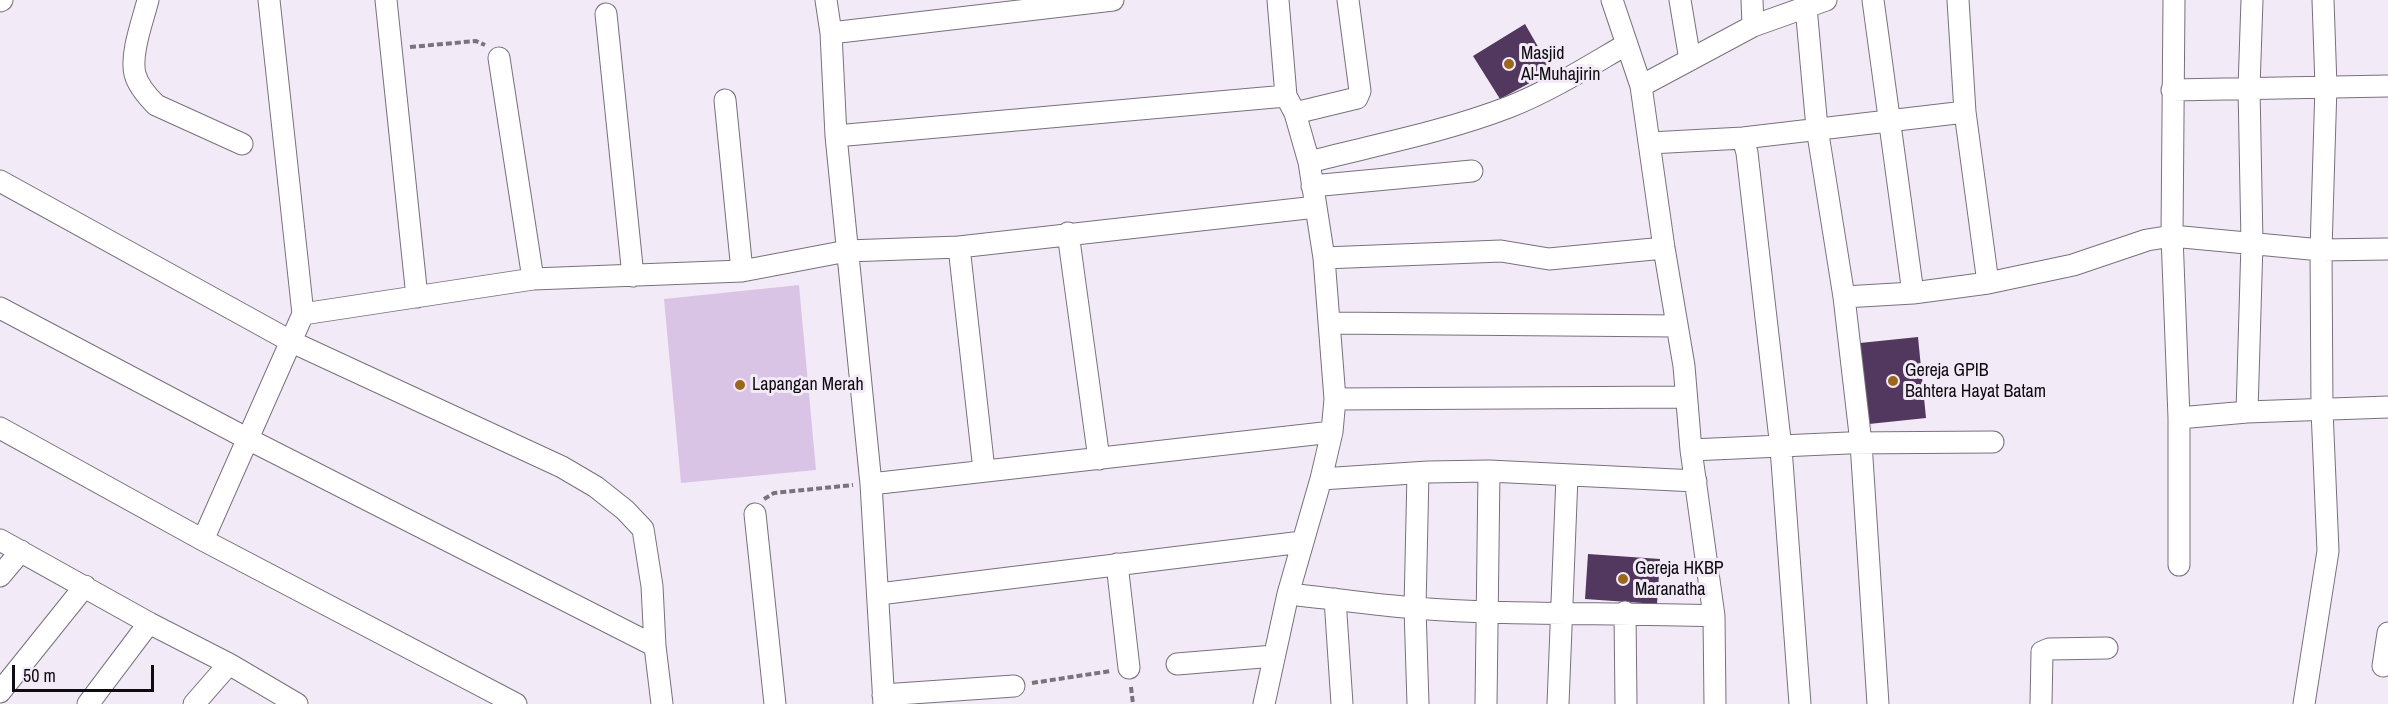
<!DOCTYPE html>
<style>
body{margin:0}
#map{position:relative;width:2388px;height:704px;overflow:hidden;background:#f3eaf7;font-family:"Archivo Narrow",sans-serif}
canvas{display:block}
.scale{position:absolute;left:12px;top:665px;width:142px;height:27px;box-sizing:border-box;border:3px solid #0e0c10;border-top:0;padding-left:8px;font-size:18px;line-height:21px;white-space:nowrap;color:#0e0c10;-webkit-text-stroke:4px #f3eaf7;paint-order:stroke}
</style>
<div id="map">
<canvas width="2388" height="704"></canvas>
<div class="scale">50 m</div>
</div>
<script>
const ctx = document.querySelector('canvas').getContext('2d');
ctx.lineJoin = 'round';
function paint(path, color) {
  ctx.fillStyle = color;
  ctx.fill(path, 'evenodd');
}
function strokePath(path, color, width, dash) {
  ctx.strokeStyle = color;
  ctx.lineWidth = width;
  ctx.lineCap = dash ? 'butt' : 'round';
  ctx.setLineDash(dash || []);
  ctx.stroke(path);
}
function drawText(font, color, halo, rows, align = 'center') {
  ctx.font = font + ' "Archivo Narrow",sans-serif';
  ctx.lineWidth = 6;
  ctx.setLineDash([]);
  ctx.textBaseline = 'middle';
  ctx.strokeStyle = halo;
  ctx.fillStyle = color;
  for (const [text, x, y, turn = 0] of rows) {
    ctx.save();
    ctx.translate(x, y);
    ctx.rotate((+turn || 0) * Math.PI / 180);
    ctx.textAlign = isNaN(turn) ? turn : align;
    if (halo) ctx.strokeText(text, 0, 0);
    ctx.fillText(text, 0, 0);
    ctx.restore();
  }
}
paint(new Path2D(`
 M799,285L816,470L681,483L664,299Z`), '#dac4e5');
paint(new Path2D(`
 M1525,24L1552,71L1500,99L1473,56Z
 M1918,337L1926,418L1869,424L1860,343Z
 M1588,554L1660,559L1657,604L1585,599Z`), '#52375e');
const minor = new Path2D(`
 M148,0C143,20 130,54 135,74C138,86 148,97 156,105L242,144
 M386,0L417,297
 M826,0L831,33L836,136L871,484L884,704
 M1612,0L1641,86L1664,248L1684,366L1691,450L1714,616L1715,704
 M1680,0L1690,60
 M1752,0L1753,26
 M1873,0L1913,293
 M1958,0L1965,112L1988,283
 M2174,0L2172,236L2179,418
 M0,1L2,0
 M1806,7L1817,128L1844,297L1913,293L1988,283L2073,265L2147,240L2172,236L2321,250L2388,249
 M606,14L633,276
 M831,33L1113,0
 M499,58L533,279
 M1641,86L1753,26L1826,0
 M2172,90L2388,86
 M725,100L742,271
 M1295,113L1357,98L1360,91L1348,0
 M836,136L1286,96
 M1743,138L1747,153L1781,448L1800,704
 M1650,143L1743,138L1965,112
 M1309,162C1375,145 1444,132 1509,107C1550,91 1589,66 1627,44
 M0,181L292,342L562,467L596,487L625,510L643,529L652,586L655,646L662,704
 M1312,186L1472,171
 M1068,233L1099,459
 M959,247L984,470
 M1324,258L1501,251L1549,259L1664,248
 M1844,297L1861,443L1878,704
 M0,308L248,439L655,646
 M303,314L533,279L742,271L847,251L959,247L1316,207
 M1329,323L1677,326
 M1335,399L1686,397
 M2247,412L2252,243L2249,88L2252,0
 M0,428L203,540L516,704
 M1691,450L1848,443L1993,442
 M1418,473L1415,608L1418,704
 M1321,479L1428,472L1489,471L1696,481
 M871,484L1332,432
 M755,514L775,704
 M0,540L149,623L229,664L297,704
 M203,540L303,314L269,0
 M1117,564L1129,668
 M2179,565V418L2247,412L2388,407
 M0,576L21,551
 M879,594L1302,542
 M1288,594C1330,598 1373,605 1415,608C1515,616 1614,612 1714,616
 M1335,599L1342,704
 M1625,612L1626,704
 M1177,664L1274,656
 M2383,666L2388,633
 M0,692L85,586
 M883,695L1014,686
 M88,704L149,623
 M194,704L229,664
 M1264,704L1288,594L1321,479L1332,432L1335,399L1324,258L1309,162L1295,113L1286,96L1278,0
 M1486,704L1489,471
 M1558,704L1567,476
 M2041,704L2042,652L2049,649L2107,648
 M2304,704L2328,551L2322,410L2321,250L2326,86L2323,0`);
strokePath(minor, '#78717c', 23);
strokePath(new Path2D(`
 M410,47L476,41L485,45
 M764,499L774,493L853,485
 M1032,683L1111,671
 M1131,687L1133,704`), '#79747c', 4, [6, 3]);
strokePath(minor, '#fff', 21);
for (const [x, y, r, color] of [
 [1509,64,6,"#9b661d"],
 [1893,381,6,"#9b661d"],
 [740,385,6,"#9b661d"],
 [1623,579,6,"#9b661d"]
]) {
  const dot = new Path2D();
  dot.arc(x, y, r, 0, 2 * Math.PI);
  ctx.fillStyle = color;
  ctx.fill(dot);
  strokePath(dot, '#f3eaf7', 2);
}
drawText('18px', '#0e0c10', '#f3eaf7', [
 ["Masjid",1521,54],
 ["Al-Muhajirin",1521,75],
 ["Gereja GPIB",1905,371],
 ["Bahtera Hayat Batam",1905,392],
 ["Lapangan Merah",752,385],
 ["Gereja HKBP",1635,569],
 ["Maranatha",1635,590]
], 'left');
</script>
